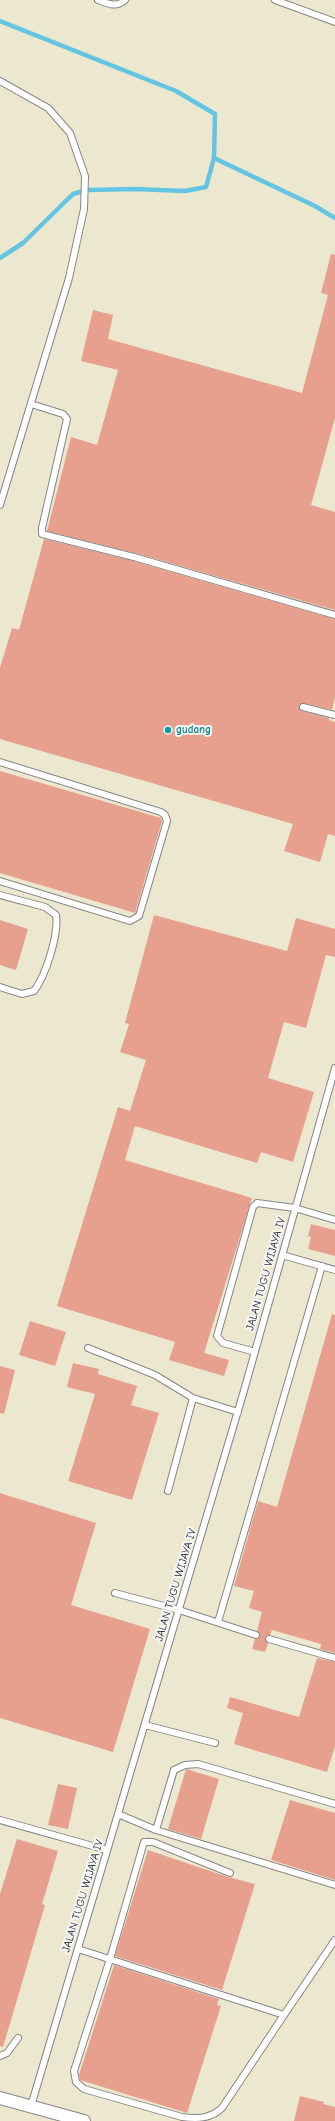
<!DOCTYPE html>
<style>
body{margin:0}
canvas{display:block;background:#ece8cf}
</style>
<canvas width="335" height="2121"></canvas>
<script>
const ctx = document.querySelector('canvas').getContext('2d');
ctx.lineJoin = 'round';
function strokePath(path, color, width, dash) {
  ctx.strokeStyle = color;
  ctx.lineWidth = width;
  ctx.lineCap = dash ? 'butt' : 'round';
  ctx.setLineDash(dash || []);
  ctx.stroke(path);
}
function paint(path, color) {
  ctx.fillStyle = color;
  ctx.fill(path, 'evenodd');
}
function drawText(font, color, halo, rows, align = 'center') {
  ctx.font = font + ' "Comic Neue",sans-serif';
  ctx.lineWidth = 4;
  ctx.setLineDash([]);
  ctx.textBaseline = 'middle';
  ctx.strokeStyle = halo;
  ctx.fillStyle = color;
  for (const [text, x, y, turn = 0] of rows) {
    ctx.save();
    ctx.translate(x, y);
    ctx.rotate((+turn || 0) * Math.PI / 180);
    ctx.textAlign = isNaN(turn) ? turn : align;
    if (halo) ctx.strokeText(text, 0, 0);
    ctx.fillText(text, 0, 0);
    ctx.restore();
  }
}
strokePath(new Path2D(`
 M0,21L176,91L215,114L214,158L206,187L185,191L135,189L87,190L73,194L23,243L0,258
 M214,158L315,206L335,218`), '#64c5e3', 4.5);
paint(new Path2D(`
 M331,254L335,255V418L311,505L335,512V610L135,553L47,531L71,437L97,445L118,370L81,361L93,310L113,315L108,339L302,393L328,295L321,293Z
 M44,539L133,561L335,619V697L332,710L304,703L299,706L302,711L329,718V720L335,722V836L328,834L320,862L284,851L293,824L0,739V668L12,628L19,630Z
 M0,771L161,818L162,821L135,913L0,873Z
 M154,915L287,951L296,918L335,929V957L326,955L306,1028L284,1022L268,1078L314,1092L293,1162L261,1152L257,1163L135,1126L125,1160L252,1198L204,1353L229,1360L224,1376L169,1360L175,1342L57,1306L118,1107L130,1111L146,1060L120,1052L129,1024L125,1023Z
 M0,920L28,929L16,970L0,965Z
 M311,1224L335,1230V1256L308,1249L311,1237L308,1236Z
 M332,1314L335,1315V1653L320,1649L321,1644L272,1630L270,1635L265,1637L268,1643L265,1652L252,1649L255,1639L260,1636L257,1631L262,1612L249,1608L254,1591L234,1586L258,1501L277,1507Z
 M30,1321L66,1332L55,1366L19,1355Z
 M73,1363L99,1369L98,1374L137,1386L131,1405L159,1413L132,1500L68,1481L95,1394L67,1387Z
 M0,1366L15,1370L4,1414L0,1413Z
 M0,1493L96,1523L71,1605L150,1629L113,1752L0,1718Z
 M317,1658L335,1662V1746L327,1772L234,1744L243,1713L227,1708L230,1697L299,1717Z
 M186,1769L219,1779L201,1839L168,1829Z
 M58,1784L77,1788L68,1829L48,1825Z
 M290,1800L335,1813V1880L271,1860Z
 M17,1839L58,1851L42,1904L45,1905L3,2047L0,2046V1894Z
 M148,1850L228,1877L255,1884L222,1990L115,1956Z
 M114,1965L219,1999L217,2005L221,2006L187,2113L80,2080L79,2075Z
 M300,2096L324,2102L323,2104L335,2107V2121H294Z`), '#e79f8e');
const service = new Path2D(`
 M98,0C108,4 117,8 125,0
 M275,0L335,22
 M0,81L48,108L70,133L85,176L84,209L69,278L0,505
 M31,404L63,414L67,419L42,528V534L134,557L335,615
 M303,707L335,715
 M0,762L161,812L165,815L167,821L139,916L130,921L0,881
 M0,895L45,907L56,915C59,934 46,975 34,991L22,994L0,987
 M282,1255L335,1270
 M88,1348L155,1375L193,1398
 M255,1352L223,1343L217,1336L253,1207L257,1203L295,1208L335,1220
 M168,1491L193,1398L238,1412
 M115,1593L179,1610L256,1635
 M218,1622L322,1266
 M269,1639L335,1658
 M145,1725L215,1743
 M118,1814L156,1830L335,1885
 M0,1820L107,1850
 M156,1830L174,1770L185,1765L198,1764L335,1804
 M78,1949L284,2015L222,2108C210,2119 197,2119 182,2117L84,2089L76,2082L74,2071L110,1959L144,1842H153L230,1873
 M284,2015L335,1940
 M0,2056L7,2053L18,2038
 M31,2106L243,1394L335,1068`);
const minor = new Path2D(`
 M0,2098L84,2121`);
strokePath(service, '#878585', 8);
strokePath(minor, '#878585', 14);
strokePath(service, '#fff', 6);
strokePath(minor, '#fff', 12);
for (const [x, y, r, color] of [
 [168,730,4,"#0f9aa8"]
]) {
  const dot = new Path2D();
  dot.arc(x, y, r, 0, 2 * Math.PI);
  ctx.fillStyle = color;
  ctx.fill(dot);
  strokePath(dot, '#f6f6f2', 1.5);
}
drawText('bold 11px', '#0d838f', '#f6f6f2', [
 ["gudang",176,730]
], 'left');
drawText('11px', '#22223b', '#f6f6f2', [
 ["JALAN TUGU WIJAYA IV",266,1274,-74],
 ["JALAN TUGU WIJAYA IV",176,1585,-73],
 ["JALAN TUGU WIJAYA IV",83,1896,-73]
]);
</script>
